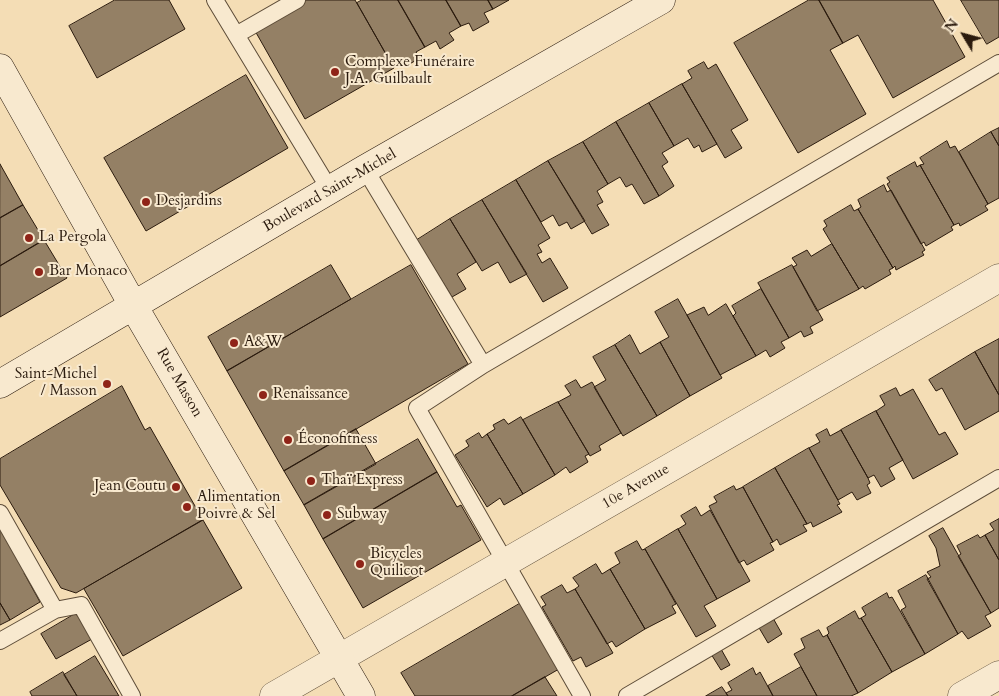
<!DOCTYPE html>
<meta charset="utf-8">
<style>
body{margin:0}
#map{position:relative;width:999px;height:696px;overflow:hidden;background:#f4ddb5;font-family:Cardo,serif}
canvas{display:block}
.north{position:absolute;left:939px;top:10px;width:50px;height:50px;-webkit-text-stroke:4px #f8e9cf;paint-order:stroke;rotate:307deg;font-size:14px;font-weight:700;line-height:20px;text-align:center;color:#2b1b0e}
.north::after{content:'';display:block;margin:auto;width:18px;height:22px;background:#2b1b0e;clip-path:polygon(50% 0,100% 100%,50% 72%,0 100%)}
</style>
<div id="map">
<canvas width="999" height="696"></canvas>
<div class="north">N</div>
</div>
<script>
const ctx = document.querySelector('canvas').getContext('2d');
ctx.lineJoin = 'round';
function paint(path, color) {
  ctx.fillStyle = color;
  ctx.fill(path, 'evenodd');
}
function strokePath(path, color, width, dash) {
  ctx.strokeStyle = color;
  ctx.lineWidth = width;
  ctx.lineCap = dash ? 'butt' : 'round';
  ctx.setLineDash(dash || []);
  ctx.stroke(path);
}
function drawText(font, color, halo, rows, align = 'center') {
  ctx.font = font + ' Cardo,serif';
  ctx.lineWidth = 4;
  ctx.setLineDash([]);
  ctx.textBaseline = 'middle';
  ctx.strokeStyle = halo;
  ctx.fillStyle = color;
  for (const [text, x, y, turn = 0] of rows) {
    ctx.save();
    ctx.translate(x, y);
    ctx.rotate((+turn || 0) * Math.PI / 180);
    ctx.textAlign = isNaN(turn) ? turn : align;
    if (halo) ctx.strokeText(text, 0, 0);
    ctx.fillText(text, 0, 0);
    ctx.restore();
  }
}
const building = new Path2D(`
 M115,0H169L185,29L97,78L69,26Z
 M304,0H355L394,68L305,119L254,29Z
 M362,0H398L425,47L416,52L420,58L406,66L402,60L392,65L357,3Z
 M398,0H446L461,26L449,33L454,40L440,49L436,41L425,47Z
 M446,0H488L493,9L484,13L489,22L473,31L469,23L461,26Z
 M488,0H509L493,9Z
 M809,0H819L843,43L830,50L866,114L798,153L734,43Z
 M819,0H933L965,57L893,98L858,35L843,43Z
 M961,0H999V37L987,44Z
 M704,62L708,69L716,64L748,120L731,130L742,148L725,158L682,84L692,78L688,71Z
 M246,75L288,148L146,231L104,158Z
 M682,84L717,144L702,152L699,145L694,148L688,138L674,146L649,103Z
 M649,103L674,146L662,153L668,162L662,166L674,186L659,196L616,122Z
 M616,122L659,196L644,204L632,184L626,187L620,177L608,184L583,142Z
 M999,128V146L991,132Z
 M991,132L999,146V198L988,204L959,152Z
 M947,141L950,148L955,146L988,204L985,206L988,210L960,226L959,223L954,225L920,165L924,164L920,158Z
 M583,142L608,184L597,191L603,202L597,205L609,225L592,234L548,161Z
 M548,161L585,221L571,229L567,222L559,226L553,215L541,222L516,180Z
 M915,162L917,167L920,165L954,225L951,227L953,230L926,246L924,242L921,244L887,184L890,182L887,178Z
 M0,164L23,205L0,218Z
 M516,180L550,238L538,245L542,252L537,254L542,263L550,258L568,288L543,302L482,200Z
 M884,185L887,192L891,190L925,250L922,252L924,255L896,270L895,266L893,268L858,209L861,207L858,200Z
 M482,200L527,274L510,283L498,262L482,271L450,219Z
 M23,205L44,240L0,266V218Z
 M851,205L854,211L858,209L893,268L889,270L891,274L865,289L863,286L859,289L823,229L827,226L824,221Z
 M450,219L476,262L457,274L466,289L452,297L417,240Z
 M44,240L67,278L0,317V266Z
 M832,244L859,289L817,311L793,267L797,265L792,258L807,250L811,256Z
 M331,265L351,299L227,371L208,337Z
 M411,265L468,364L284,471L227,371Z
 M792,265L823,320L810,327L813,333L804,337L801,331L789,338L758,283Z
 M761,289L789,338L781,342L785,348L770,357L766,350L756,356L733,316L736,313L732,306Z
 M678,299L722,378L690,396L660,342L669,337L655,312Z
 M726,304L756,356L720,375L687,315L704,307L708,315Z
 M630,335L640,354L660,342L690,396L657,416L615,345Z
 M999,339V395L975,352Z
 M615,345L657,416L623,436L594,387L606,380L593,357Z
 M975,352L999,395V411L965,430L942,388L936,391L929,380Z
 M576,380L581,388L592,382L621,433L599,446L601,450L590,456L558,402L571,395L565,386Z
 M122,386L145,430L150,427L203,520L76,593L61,588L0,485V459Z
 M896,388L900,396L913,389L939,435L945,432L958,454L913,479L876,411L885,405L880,396Z
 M558,402L589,454L585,456L588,462L570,473L566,467L555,475L523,420Z
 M876,411L903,460L889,468L895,479L881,487L874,475L868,478L841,430Z
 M521,417L555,475L523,494L487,434L495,429L493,425L504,419L508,424Z
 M356,429L376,464L304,505L284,471Z
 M827,429L830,436L841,430L868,478L870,483L867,485L871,493L857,500L852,492L838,500L809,448L820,442L816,435Z
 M479,433L482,438L487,434L523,494L504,505L500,498L487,507L455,455L469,446L466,441Z
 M418,439L437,472L323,539L304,505Z
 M809,448L840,504L837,505L842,512L813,527L811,522L807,524L775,468Z
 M775,468L807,524L803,525L807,531L780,545L777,539L773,542L743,487Z
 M437,472L457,507L461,505L481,540L363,608L323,539Z
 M734,486L736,490L743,487L773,542L770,543L774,550L747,565L744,560L739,563L709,506L717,502L714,497Z
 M696,507L701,516L710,510L750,581L717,599L678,529L686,524L681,516Z
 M999,519V560L985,535L994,530L990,524Z
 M203,520L242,588L123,656L84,589Z
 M0,524L27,571L24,573L40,602L10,620L0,603Z
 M943,528L991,613L985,616L991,626L968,639L962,631L958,634L927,579L931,577L927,572L940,566L936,548L929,536Z
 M678,529L717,599L704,606L716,626L696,637L645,549Z
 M978,535L980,538L985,535L999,560V608L991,613L958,556L961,554L957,546Z
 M637,541L642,550L645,549L676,604L672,606L676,613L645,629L610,569L620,563L615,553Z
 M596,564L602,574L610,569L645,629L616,647L612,641L607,644L575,589L579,586L573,578Z
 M926,575L958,634L925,654L901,610L906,607L898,591Z
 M562,585L567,593L575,589L613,653L586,667L581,657L573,661L542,607L546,605L541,597Z
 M887,593L889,598L892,597L925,654L892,672L861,618L866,615L862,608Z
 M0,603L10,620L0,625Z
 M521,603L559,669L512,696H415L401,673Z
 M855,611L859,619L861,618L892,672L858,693L827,635L829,633L827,628Z
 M75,614L79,616L92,639L56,659L41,634Z
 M773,618L782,634L768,643L758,626Z
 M819,630L823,637L827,635L858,693L851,696H817L794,654L805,648L801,639Z
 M721,649L730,665L721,670L711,654Z
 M95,656L119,696H77L64,675Z
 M801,667L817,696H773L768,686Z
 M753,668L756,675L760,672L773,696H728L726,693L732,690L728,683Z
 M63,672L77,696H32L30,692Z
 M545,677L557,696H512Z
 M722,687L728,696H706Z`);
paint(building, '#948065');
strokePath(building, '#2b1b0e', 1);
const lane = new Path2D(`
 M215,0L330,190
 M236,35L297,0
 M365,169L483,365L999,63
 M483,365L417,408L582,696
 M0,513L55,610
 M0,641L55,610L81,605L132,696
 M627,696L999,478`);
const street = new Path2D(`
 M274,696L999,278
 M962,696L999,675`);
const secondary = new Path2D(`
 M0,68L134,307L361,696
 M0,384L365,169L661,0`);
strokePath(lane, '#5d4c38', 18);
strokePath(street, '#5d4c38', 29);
strokePath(secondary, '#2b1b0e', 29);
strokePath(lane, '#f8e9cf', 16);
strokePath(street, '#f8e9cf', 28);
strokePath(secondary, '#f8e9cf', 28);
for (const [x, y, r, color] of [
 [335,72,5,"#8f2418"],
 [146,202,5,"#8f2418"],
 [29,238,5,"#8f2418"],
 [39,272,5,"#8f2418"],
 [234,343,5,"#8f2418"],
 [107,384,5,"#8f2418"],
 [263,395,5,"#8f2418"],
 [288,440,5,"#8f2418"],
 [311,481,5,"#8f2418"],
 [176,487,5,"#8f2418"],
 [187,507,5,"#8f2418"],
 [327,515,5,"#8f2418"],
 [360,564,5,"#8f2418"]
]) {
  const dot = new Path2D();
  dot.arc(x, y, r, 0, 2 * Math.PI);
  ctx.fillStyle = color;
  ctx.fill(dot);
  strokePath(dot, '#f8e9cf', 2);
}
drawText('15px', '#2b1b0e', '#f8e9cf', [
 ["Complexe Funéraire",345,63],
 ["J.A. Guilbault",345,80],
 ["Desjardins",156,202],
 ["La Pergola",39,238],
 ["Bar Monaco",49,272],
 ["A&W",244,343],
 ["Saint-Michel",97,375,"right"],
 ["/ Masson",97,392,"right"],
 ["Renaissance",273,395],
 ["Éconofitness",298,440],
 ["Thaï Express",321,481],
 ["Jean Coutu",166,487,"right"],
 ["Alimentation",197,498],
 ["Poivre & Sel",197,515],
 ["Subway",337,515],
 ["Bicycles",370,555],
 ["Quilicot",370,572]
], 'left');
drawText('15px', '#2b1b0e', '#f8e9cf', [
 ["Boulevard Saint-Michel",330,191,-30],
 ["Rue Masson",179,383,60],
 ["10e Avenue",636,487,-30]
]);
</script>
